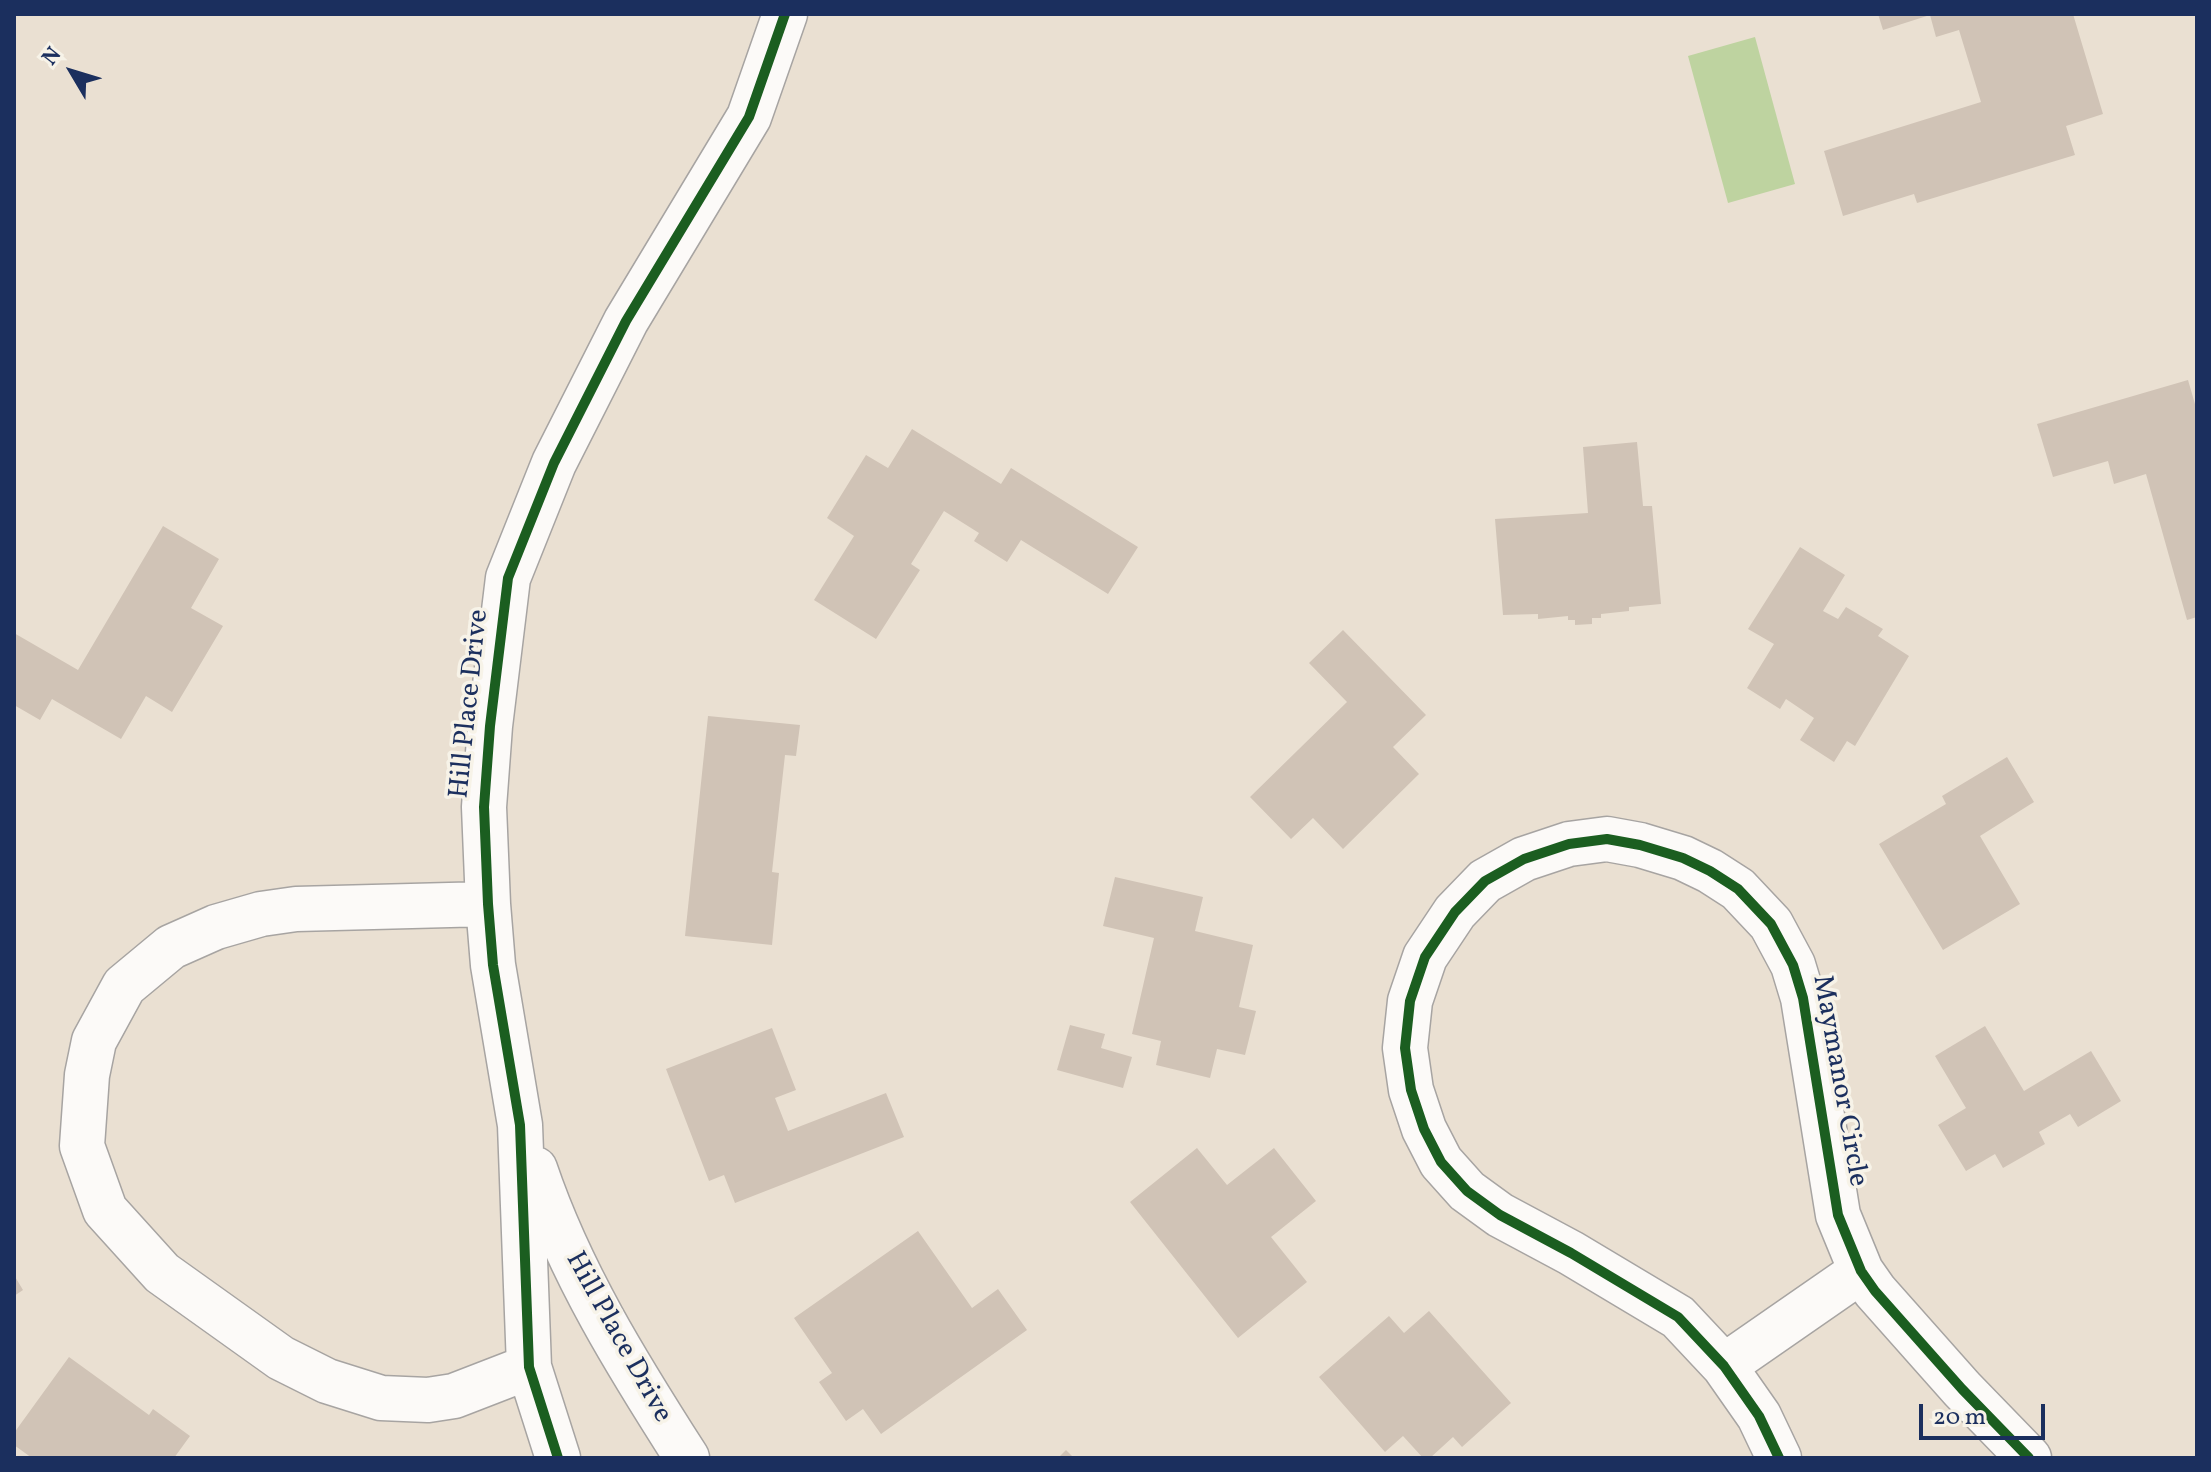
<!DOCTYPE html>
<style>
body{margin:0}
#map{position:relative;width:2211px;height:1472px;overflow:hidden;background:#eae0d2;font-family:Vollkorn,serif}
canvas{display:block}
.frame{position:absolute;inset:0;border:16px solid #1b2f5e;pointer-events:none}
.north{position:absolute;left:32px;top:32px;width:80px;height:80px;-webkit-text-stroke:6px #f7f3e8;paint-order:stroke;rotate:308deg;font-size:22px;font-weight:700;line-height:32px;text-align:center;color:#1b2f5e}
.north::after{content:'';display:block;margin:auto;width:28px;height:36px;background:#1b2f5e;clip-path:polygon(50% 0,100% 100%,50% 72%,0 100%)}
.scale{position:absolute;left:1919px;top:1404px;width:126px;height:36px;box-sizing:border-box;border:4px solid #1b2f5e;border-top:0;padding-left:10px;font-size:24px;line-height:28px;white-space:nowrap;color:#1b2f5e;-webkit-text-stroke:6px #f7f3e8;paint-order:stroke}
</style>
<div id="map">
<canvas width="2211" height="1472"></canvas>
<div class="frame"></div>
<div class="north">N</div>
<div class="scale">20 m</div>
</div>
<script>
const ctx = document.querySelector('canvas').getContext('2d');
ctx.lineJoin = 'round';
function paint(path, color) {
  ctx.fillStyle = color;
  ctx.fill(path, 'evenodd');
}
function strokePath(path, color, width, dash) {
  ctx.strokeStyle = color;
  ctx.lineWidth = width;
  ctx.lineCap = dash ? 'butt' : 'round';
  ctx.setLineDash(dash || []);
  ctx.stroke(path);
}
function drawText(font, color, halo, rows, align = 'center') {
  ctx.font = font + ' Vollkorn,serif';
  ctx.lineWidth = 7;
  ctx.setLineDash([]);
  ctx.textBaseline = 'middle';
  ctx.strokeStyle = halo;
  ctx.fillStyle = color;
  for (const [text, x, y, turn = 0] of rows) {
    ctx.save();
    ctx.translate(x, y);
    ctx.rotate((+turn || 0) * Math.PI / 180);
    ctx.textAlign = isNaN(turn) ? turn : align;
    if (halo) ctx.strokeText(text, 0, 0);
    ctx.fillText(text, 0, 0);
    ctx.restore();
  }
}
paint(new Path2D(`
 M1755,37L1795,184L1728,203L1688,56Z`), '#bed3a0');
paint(new Path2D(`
 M1878,14H2073L2103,114L2066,126L2075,155L1917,203L1914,194L1843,216L1824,151L1981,102L1959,30L1936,37L1930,15L1883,30Z
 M2188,380L2197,411V617L2187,620L2146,474L2114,484L2108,461L2053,477L2037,424Z
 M912,429L1001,484L1011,468L1138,547L1108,594L1021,540L1007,562L974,541L979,533L944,511L911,564L920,570L876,639L814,600L854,536L827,518L866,455L888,468Z
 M1637,442L1643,506H1652L1661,604L1629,607V611L1601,614V618H1592V624L1575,625V620H1568V616L1538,619V614L1503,615L1495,519L1588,513L1583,447Z
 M163,526L219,559L191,608L223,626L172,712L146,696L121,739L52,699L40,720L14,705V633L78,670Z
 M1800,547L1845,575L1823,611L1838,619L1846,607L1883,629L1878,636L1909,656L1855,746L1847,741L1834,762L1800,740L1814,718L1786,699L1780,709L1747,688L1774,644L1748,629Z
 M1343,630L1426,715L1393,747L1419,774L1343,849L1313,818L1291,839L1250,797L1347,702L1309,663Z
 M708,716L800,725L796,756L785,755L772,872L779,873L772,945L685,936Z
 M2007,757L2034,802L1980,836L2020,904L1943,950L1879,844L1946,804L1942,796Z
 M1115,877L1203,897L1195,931L1253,945L1239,1007L1256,1011L1245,1055L1217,1049L1210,1078L1156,1065L1161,1041L1132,1034L1154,938L1103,926Z
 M1070,1025L1105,1034L1101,1048L1132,1057L1123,1088L1057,1070Z
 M1985,1026L2024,1091L2091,1051L2121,1101L2078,1127L2070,1114L2039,1132L2045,1144L2003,1168L1995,1154L1966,1171L1938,1125L1966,1108L1935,1056Z
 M772,1028L796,1090L775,1098L788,1131L886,1093L904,1137L735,1203L724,1175L709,1181L666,1069Z
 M1197,1148L1227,1185L1274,1148L1316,1201L1271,1237L1307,1282L1238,1338L1130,1202Z
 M918,1231L972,1308L998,1289L1027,1330L881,1434L863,1409L846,1421L819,1382L832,1373L794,1318Z
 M14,1275L23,1290L14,1296Z
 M1429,1311L1511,1403L1462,1447L1453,1437L1430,1458H1423L1403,1436L1385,1452L1319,1377L1389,1316L1404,1333Z
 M69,1357L149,1415L153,1409L190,1436L174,1458H32L14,1445V1433Z
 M1066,1450L1074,1458H1058Z`), '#d0c3b6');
const street = new Path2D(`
 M488,904L296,909L261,914L216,927L171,947L124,986L94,1041L87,1075L82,1146L105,1210L162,1273L281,1358L327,1381L381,1398L428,1400L454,1396L529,1367
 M535,1169C570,1273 628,1366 687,1458
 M1724,1366L1861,1271
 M558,1458L529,1367L520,1125L493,965L488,904L484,807L490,726L508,578L554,463L626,321L749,117L785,14
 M1779,1458L1759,1416L1724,1366L1678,1317L1571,1253L1500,1215L1467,1191L1441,1162L1424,1129L1411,1090L1405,1048L1410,1001L1425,957L1455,912L1485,881L1524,859L1569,844L1607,839L1640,845L1683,858L1710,871L1738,889L1771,924L1793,965L1803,998L1838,1215L1861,1271L1875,1291L1962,1389L2029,1458`);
strokePath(street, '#a7a4a2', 47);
strokePath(street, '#fcfaf8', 44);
strokePath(new Path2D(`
 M558,1458L529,1367L520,1125L493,965L488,904L484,807L490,726L508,578L554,463L626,321L749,117L785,14
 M1779,1458L1759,1416L1724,1366L1678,1317L1571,1253L1500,1215L1467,1191L1441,1162L1424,1129L1411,1090L1405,1048L1410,1001L1425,957L1455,912L1485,881L1524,859L1569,844L1607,839L1640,845L1683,858L1710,871L1738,889L1771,924L1793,965L1803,998L1838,1215L1861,1271L1875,1291L1962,1389L2029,1458`), '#1b5e20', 10);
drawText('28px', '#1b2f5e', '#f7f3e8', [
 ["Hill Place Drive",471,704,-84],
 ["Maymanor Circle",1838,1081,80],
 ["Hill Place Drive",617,1338,61]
]);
</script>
